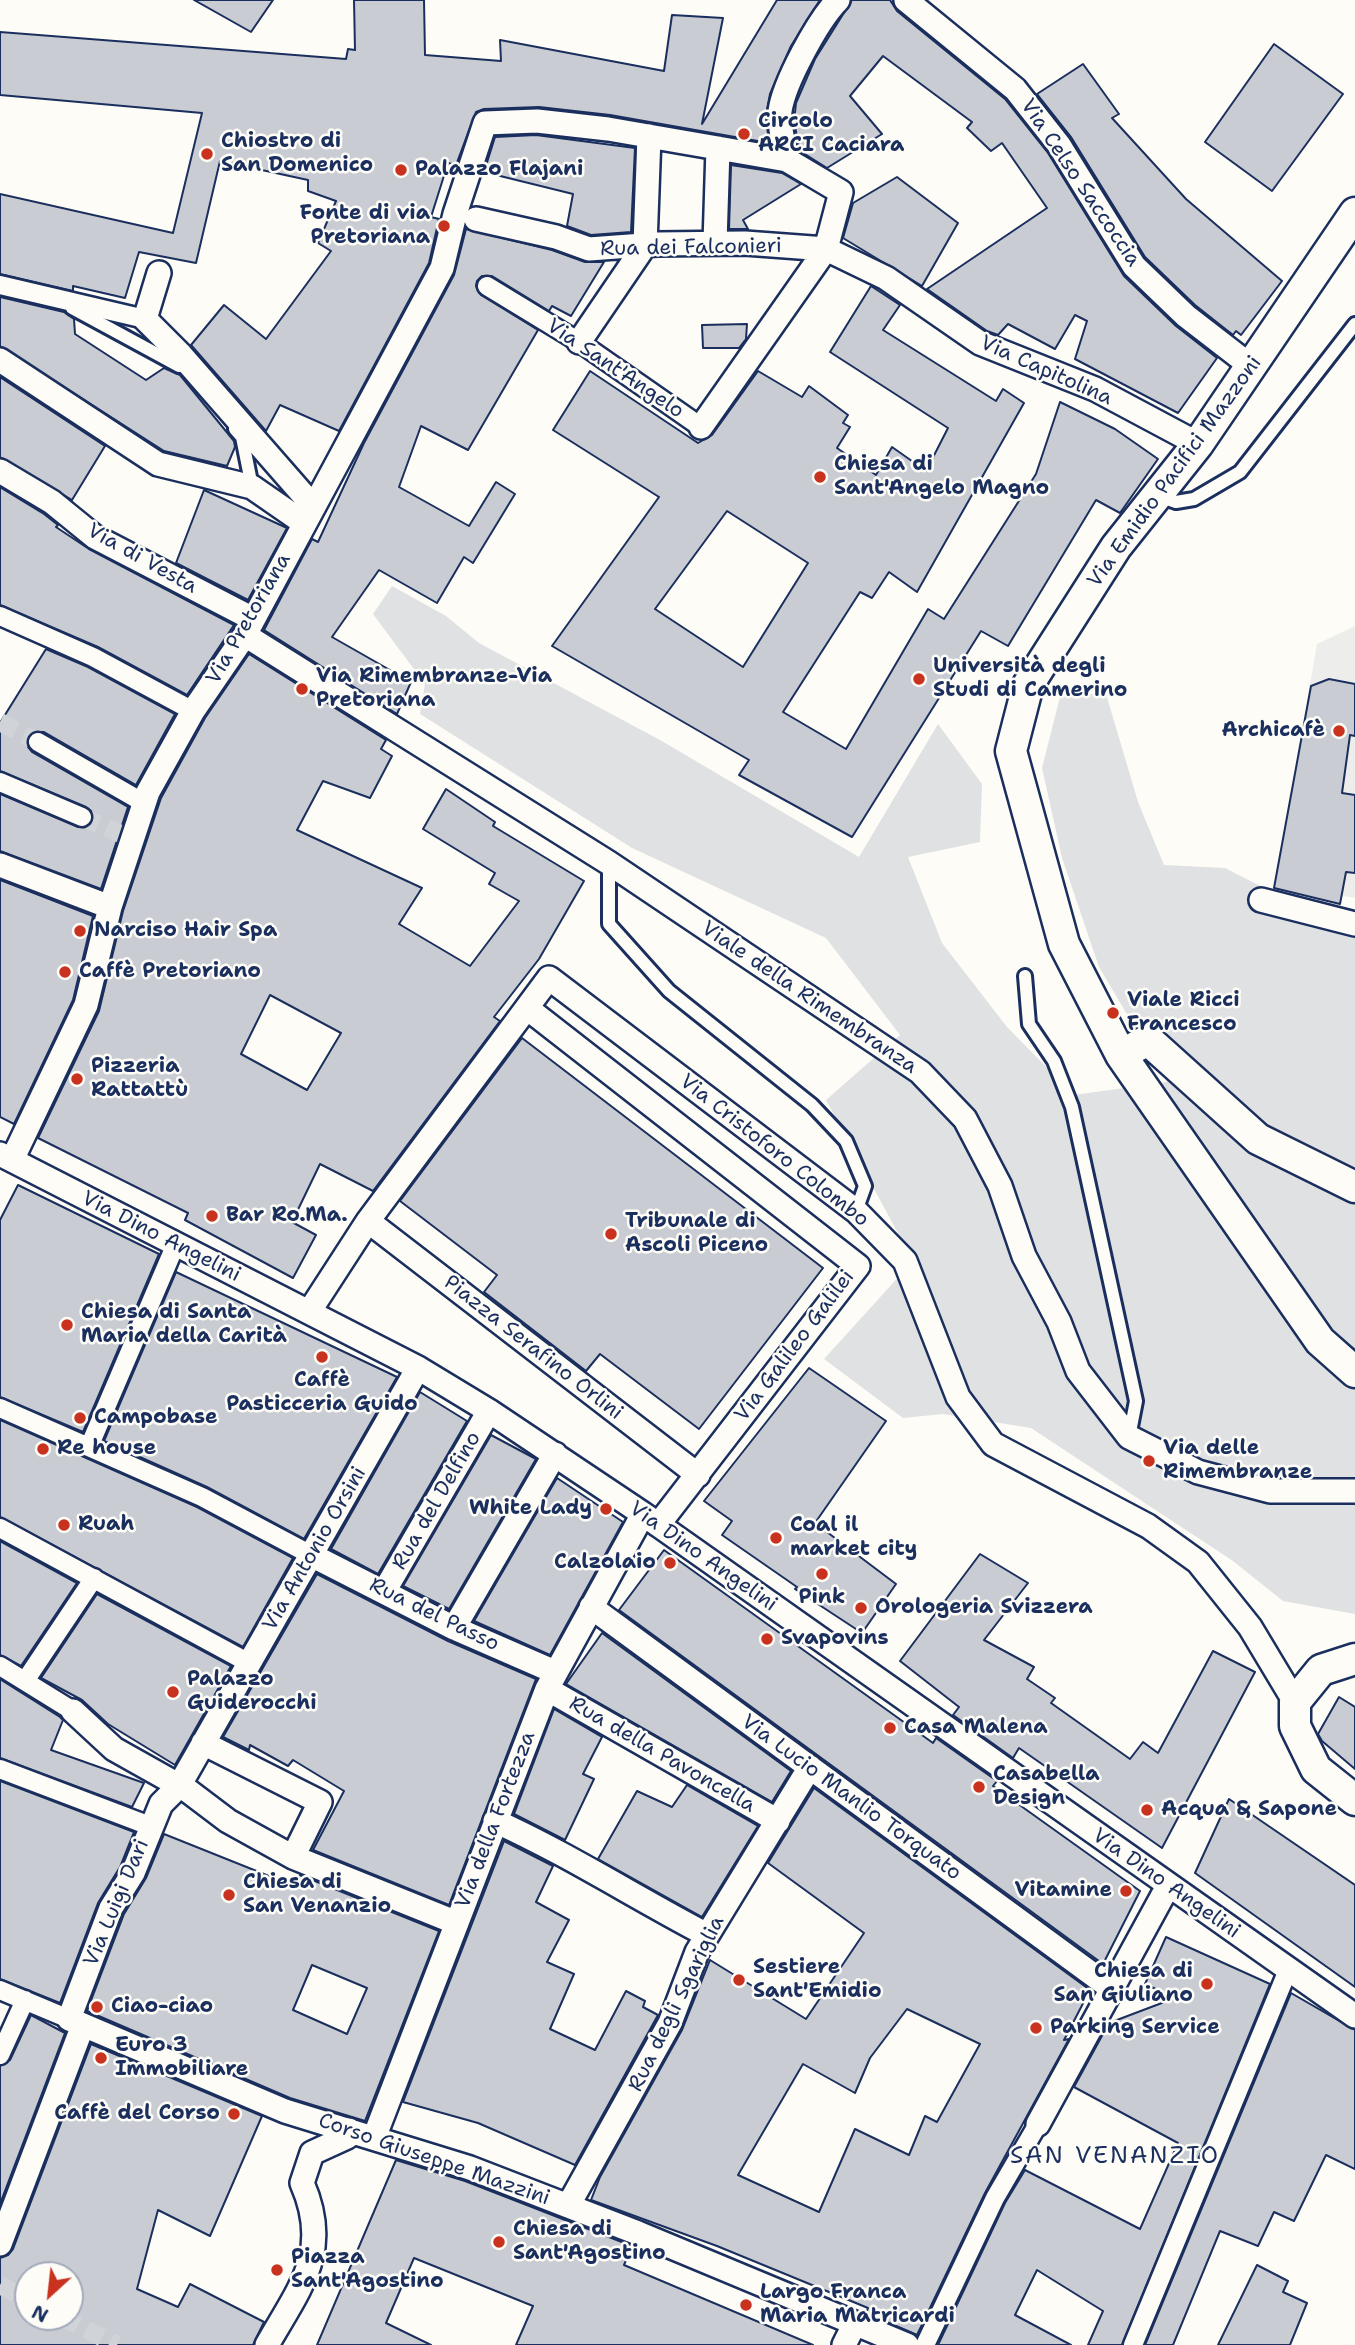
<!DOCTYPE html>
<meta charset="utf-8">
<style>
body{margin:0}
#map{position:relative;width:1355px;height:2345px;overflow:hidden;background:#fdfcf7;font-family:"Shantell Sans",sans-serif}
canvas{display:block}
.north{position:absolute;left:14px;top:2261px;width:70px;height:70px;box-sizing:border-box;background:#fdfcf7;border:2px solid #a3aaba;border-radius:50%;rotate:207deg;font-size:19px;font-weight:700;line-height:28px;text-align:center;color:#1b2f5e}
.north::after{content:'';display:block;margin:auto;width:24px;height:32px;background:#c8321e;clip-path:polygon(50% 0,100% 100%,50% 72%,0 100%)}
</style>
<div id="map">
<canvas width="1355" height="2345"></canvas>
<div class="north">N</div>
</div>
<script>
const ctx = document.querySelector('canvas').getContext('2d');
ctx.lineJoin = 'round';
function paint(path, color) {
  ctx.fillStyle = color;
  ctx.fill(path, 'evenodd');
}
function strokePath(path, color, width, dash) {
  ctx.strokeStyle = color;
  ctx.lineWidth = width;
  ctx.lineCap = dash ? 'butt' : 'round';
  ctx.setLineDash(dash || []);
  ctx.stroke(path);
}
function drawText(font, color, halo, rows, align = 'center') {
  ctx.font = font + ' "Shantell Sans",sans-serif';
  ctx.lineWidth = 5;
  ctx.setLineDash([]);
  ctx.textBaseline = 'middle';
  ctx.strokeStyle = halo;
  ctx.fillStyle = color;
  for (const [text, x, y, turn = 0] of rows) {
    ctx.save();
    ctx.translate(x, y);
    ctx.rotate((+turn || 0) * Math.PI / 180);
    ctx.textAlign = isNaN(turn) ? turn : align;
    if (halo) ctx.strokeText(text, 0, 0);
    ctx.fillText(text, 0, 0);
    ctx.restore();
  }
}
paint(new Path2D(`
 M1355,626V898L1275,884L1317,644Z`), '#edeeec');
paint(new Path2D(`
 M392,586L446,616L479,643L660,740L859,857L938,724L982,784L980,842L908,857L942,943L1007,1027L1074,1095L1167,1082L1099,967L1062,858L1042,768L1061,693L1106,694L1138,802L1164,865L1225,868L1274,893L1355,926V1614L1283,1601L1233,1561L1031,1428L943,1414L903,1418L824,1359L913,1261L826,1100L900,1035L826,938L632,848L420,714L425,684L373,614Z`), '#e0e1e3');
const building = new Path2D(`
 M194,0H273L251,32Z
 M354,0H424L425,55L501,61L500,40L664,71L672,15L723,18L702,124L777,0H820L791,46L770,94L766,116L769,143L610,115L539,107L484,109L476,112L456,165L448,163L431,217L439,219L429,263L339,431L280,405L266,431L191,345L224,305L266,339L331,251L318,243L336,201L308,191V180L220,161L196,263L139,252L125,298L73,286V291L0,274V194L173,233L202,113L0,95V32L346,59L348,49L355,50Z
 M852,0H890L897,11L1005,99L1048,153L1124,276L1176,326L1217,358L1178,413L1075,359L1087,321L1075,315L1055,349L1008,324L998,335L987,331L927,289L1047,208L1002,143L991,151L967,128L972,122L883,56L850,96L882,134L827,168L800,151L794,122L796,103L815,59Z
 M1274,44L1343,94L1272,191L1205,142Z
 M1083,64L1119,114L1112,118L1186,199L1282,281L1241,335L1236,331L1233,335L1195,305L1145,257L1071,137L1037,94Z
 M536,135L635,148L631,232L591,235L567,226L573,194L484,172L495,137Z
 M731,165L782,173L801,184L743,220L748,229H729Z
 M897,177L958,223L922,286L843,238L853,203Z
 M466,229L552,250L585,262H604L571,316L552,306L549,311L492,276H482L477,281L476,286L481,295L538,330L468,450L421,426L399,487L469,526L496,482L515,494L473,563L464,557L437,603L379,570L332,637L411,682L397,714L264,630L312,539L318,542L364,443L454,275Z
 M871,286L900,305L883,330L996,401L1003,389L1024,403L917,592L889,572L872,598L860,592L783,712L846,749L928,609L944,619L1036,474L1060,402L1115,429L1158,459L1120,513L1096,500L1008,646L981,631L852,837L739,775L749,760L552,646L659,497L553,430L590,371L698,443L712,435L758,371L802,397L809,386L848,415L843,423L850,427L837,448L876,475L892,447L926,471L948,428L830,352ZM727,511L808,563L743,667L655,609Z
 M0,297L64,312L74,319L75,334L146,380L164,368L180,375L234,441L235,447L227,466L164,451L0,346Z
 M747,324L746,339L739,348H703L702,325Z
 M0,377L105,446L72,500L0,457Z
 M0,487L44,514L58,525L56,527L89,549L234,625L187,695L98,647L0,605Z
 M204,490L287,528L248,600L176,563Z
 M46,649L88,667L175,714L136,785L44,732H33L28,737V747L32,752L128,807L101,889L0,851V794L78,827L88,826L93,821L91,811L86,807L0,771V723Z
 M249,654L386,740L381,749L392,756L370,798L323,781L297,830L422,888L399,924L470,966L519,901L489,884L495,873L423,829L446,789L495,822L493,826L584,881L539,959L494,1017L500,1021L373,1191L320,1164L292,1222L316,1235L293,1278L185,1220L188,1213L38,1138L99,1011L123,911L161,798L205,718ZM270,995L341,1033L307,1090L241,1054Z
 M1329,679L1355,684V736L1350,735L1342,793L1355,795V873L1346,872L1340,904L1274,888L1311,686Z
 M0,880L93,916L73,1000L14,1124L0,1117Z
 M522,1038L823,1268L699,1429L600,1354L586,1371L484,1292L497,1275L400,1201Z
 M18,1185L159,1254L83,1432L0,1397V1220Z
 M176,1272L397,1377L304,1539L207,1487L104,1441Z
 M809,1368L886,1421L815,1523L896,1584L862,1633L795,1589L797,1587L722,1535L732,1521L704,1501Z
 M420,1392L467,1421L378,1574L331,1549Z
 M0,1420L197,1507L293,1558L243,1647L0,1517Z
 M491,1435L536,1459L449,1609L403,1586Z
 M557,1478L623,1522L550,1655L474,1621Z
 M0,1541L77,1583L21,1666L0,1655Z
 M664,1550L933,1743L936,1738L997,1781L993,1786L1140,1891L1103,1964L619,1610Z
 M980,1554L1028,1583L984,1640L1034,1667L1027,1679L1055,1698L1051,1703L1130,1759L1143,1742L1158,1753L1213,1651L1255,1672L1162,1848L1019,1748L1013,1758L953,1715L959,1707L900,1661Z
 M317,1574L448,1641L536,1679L449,1905L313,1850L344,1791L293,1760L288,1766L250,1745L249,1750L223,1737Z
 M97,1594L231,1666L175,1765L108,1724L82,1700L41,1678Z
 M602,1633L791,1771L772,1802L566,1684Z
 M0,1679L60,1717L63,1720L51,1750L144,1783L132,1807L0,1758Z
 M1339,1697L1355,1707V1769L1322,1741L1318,1734Z
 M554,1709L602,1737L583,1774L594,1779L565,1840L514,1814Z
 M0,1781L134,1832L120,1867L98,1903L60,2003L0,1979Z
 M687,1785L758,1826L702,1917L598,1859L637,1791L672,1807Z
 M814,1788L1090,1990L1064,2040L1069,2039L985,2193L917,2335L866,2313L868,2308L717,2246L591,2200L600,2177L682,2030L710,1960L806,2019L864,1933L768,1863ZM907,2009L980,2044L937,2122L925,2116L909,2155L855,2129L819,2212L738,2175L803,2064L855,2093L870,2058Z
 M1229,1799L1355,1885V1987L1195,1873Z
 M164,1834L294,1886L300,1875L439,1931L365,2121L290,2098L87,2011L124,1914L146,1878ZM312,1965L367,1988L347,2034L293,2010Z
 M504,1841L553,1866L536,1902L569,1920L547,1962L574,1974L550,2029L595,2050L626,1991L645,2001L643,2007L658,2015L575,2165L478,2123L403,2102Z
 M1166,1937L1270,1984L1122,2345H1088L1103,2311L1037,2270L1015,2315L1071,2345H938L1005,2203L1025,2170L1140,2229L1178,2143L1074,2087L1109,2023L1175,1998L1145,1984Z
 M1291,1993L1355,2030V2169L1326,2155L1294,2221L1274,2212L1258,2246L1220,2231L1173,2345H1145Z
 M31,2015L65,2033L0,2204V2066L10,2060Z
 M91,2044L262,2116L210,2236L158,2210L137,2289L178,2307L190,2284L264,2322L253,2345H0V2258L8,2255L13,2249ZM28,2275H70V2317H28Z
 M396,2160L465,2181L632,2246L624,2265L813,2345H516L533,2306L414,2258L386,2323L431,2345H317Z
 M1257,2265L1288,2281L1283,2292L1307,2303L1290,2345H1218Z`);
paint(building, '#c9ccd3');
strokePath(building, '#1b2f5e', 2);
strokePath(new Path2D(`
 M0,722L38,742
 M82,817L123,835
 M0,2285L28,2300
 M62,2317L117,2345`), '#d0d3d8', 18, [18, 9]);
const service = new Path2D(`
 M72,308L179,366
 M235,429L242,437L252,487
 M1159,496L1176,502L1194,499L1240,472L1355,324
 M609,863V924L669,991L812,1105L846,1141L865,1186L856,1211
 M1025,976L1029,1024L1054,1061L1072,1107L1136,1401L1129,1437`);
const pedestrian = new Path2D(`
 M0,285L145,319
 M487,286L579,342L701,427
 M0,616L93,657L193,711
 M38,742L144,803
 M0,782L82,817
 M0,1408L202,1497L313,1556
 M89,1447L175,1246
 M0,1528L249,1663
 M0,1666L73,1711
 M25,1681L94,1578
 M0,1769L150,1826
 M0,1990L69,2019
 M0,2055L25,2000
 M925,2345L995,2198L1038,2124
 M1133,2345L1288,1970`);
const minor = new Path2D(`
 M906,0L1015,89L1059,145L1134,266L1186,316L1252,367
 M787,160C785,146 778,126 780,111C784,83 818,20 838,0
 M476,219L556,237L589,249L657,244L745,243L826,249L886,278L980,343L1095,389L1198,444
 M715,243L718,148
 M159,273L145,319L181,355L313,506
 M579,342L645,245L649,136
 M0,360L158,464L252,487L304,523
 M0,471L52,502L95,537L253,619
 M245,635L609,863L920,1072L965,1119L1000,1186L1024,1256L1059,1322L1078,1371L1129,1437L1198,1472L1270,1491H1355
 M0,865L110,907
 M1261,900L1355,924
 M527,1008L858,1266L658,1525
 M0,1154L418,1368L489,1411L643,1514L1355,2016
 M12,1160L86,1005L110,907L148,792L193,711L245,635L442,268L455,214L485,123L537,121L608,129L787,160L841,192L826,249L701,427
 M368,1221L698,1475
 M309,1312L368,1221L549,978L856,1211L905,1261L958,1397L993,1444L1148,1526L1198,1562L1250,1627L1295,1702
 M418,1368L179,1786L161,1804L133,1873L111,1908L69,2019L285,2111L470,2168L638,2233L907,2345
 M313,1556L454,1628L555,1672
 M385,1590L489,1411
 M591,1607L1111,1988
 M454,1628L555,1454
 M547,1689L778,1821
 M73,1711L114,1749L187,1790L228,1821L293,1857L457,1923
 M203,1743L320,1802L293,1857
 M495,1821C568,1854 636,1898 707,1935
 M1038,2124L1168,1886
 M374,2138L547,1689L643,1514
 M568,2206L670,2023L697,1952L810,1767
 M0,2244L83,2025
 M267,2345C300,2287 332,2251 302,2183L312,2153L347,2137L349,2130
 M844,2345L855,2323`);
const tertiary = new Path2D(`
 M1355,213L1198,444L1116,547L1028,685L1011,751L1064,944L1121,1055L1320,1341L1355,1372
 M1121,1055L1148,1040L1258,1139L1355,1187
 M1355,1659L1321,1670L1295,1702V1726L1316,1769L1355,1800`);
strokePath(service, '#1b2f5e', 18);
strokePath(pedestrian, '#1b2f5e', 23);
strokePath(minor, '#1b2f5e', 28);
strokePath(tertiary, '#1b2f5e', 35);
strokePath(service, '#fdfcf7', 12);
strokePath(pedestrian, '#fdfcf7', 18);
strokePath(minor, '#fdfcf7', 23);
strokePath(tertiary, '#fdfcf7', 30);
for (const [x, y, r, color] of [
 [744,134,7,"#c8321e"],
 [207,154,7,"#c8321e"],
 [401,170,7,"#c8321e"],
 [444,226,7,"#c8321e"],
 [820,477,7,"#c8321e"],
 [919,679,7,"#c8321e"],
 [302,689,7,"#c8321e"],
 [1339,731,7,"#c8321e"],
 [80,931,7,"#c8321e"],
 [65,972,7,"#c8321e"],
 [1113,1013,7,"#c8321e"],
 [77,1079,7,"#c8321e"],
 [212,1216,7,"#c8321e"],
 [611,1234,7,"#c8321e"],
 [67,1325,7,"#c8321e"],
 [322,1357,7,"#c8321e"],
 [80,1418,7,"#c8321e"],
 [43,1449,7,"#c8321e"],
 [1149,1461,7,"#c8321e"],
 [606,1509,7,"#c8321e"],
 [64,1525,7,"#c8321e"],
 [776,1538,7,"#c8321e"],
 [670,1563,7,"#c8321e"],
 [822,1574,7,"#c8321e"],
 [861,1608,7,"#c8321e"],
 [767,1639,7,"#c8321e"],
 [173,1692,7,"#c8321e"],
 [890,1728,7,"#c8321e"],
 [979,1787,7,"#c8321e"],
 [1147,1810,7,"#c8321e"],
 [1126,1891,7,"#c8321e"],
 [229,1895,7,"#c8321e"],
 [739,1980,7,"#c8321e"],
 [1207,1984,7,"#c8321e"],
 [97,2007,7,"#c8321e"],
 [1036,2028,7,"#c8321e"],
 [101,2058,7,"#c8321e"],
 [234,2114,7,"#c8321e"],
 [499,2242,7,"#c8321e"],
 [277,2270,7,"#c8321e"],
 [746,2305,7,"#c8321e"]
]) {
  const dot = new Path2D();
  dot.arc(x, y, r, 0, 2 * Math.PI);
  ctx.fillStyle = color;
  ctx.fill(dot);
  strokePath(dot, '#fdfcf7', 2.5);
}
drawText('bold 21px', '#1b2f5e', '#fdfcf7', [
 ["Circolo",758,122],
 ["ARCI Caciara",758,146],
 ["Chiostro di",221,142],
 ["San Domenico",221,166],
 ["Palazzo Flajani",415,170],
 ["Fonte di via",430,214,"right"],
 ["Pretoriana",430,238,"right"],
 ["Chiesa di",834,465],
 ["Sant'Angelo Magno",834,489],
 ["Università degli",933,667],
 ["Studi di Camerino",933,691],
 ["Via Rimembranze-Via",316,677],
 ["Pretoriana",316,701],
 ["Archicafè",1325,731,"right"],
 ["Narciso Hair Spa",94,931],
 ["Caffè Pretoriano",79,972],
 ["Viale Ricci",1127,1001],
 ["Francesco",1127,1025],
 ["Pizzeria",91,1067],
 ["Rattattù",91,1091],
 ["Bar Ro.Ma.",226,1216],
 ["Tribunale di",625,1222],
 ["Ascoli Piceno",625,1246],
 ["Chiesa di Santa",81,1313],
 ["Maria della Carità",81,1337],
 ["Caffè",322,1381,"center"],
 ["Pasticceria Guido",322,1405,"center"],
 ["Campobase",94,1418],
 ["Re house",57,1449],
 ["Via delle",1163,1449],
 ["Rimembranze",1163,1473],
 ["White Lady",592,1509,"right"],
 ["Ruah",78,1525],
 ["Coal il",790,1526],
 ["market city",790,1550],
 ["Calzolaio",656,1563,"right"],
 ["Pink",822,1598,"center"],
 ["Orologeria Svizzera",875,1608],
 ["Svapovins",781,1639],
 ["Palazzo",187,1680],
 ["Guiderocchi",187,1704],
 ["Casa Malena",904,1728],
 ["Casabella",993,1775],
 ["Design",993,1799],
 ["Acqua & Sapone",1161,1810],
 ["Chiesa di",243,1883],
 ["San Venanzio",243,1907],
 ["Vitamine",1112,1891,"right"],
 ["Sestiere",753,1968],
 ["Sant'Emidio",753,1992],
 ["Chiesa di",1193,1972,"right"],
 ["San Giuliano",1193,1996,"right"],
 ["Ciao-ciao",111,2007],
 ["Parking Service",1050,2028],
 ["Euro 3",115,2046],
 ["Immobiliare",115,2070],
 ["Caffè del Corso",220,2114,"right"],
 ["Chiesa di",513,2230],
 ["Sant'Agostino",513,2254],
 ["Piazza",291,2258],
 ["Sant'Agostino",291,2282],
 ["Largo Franca",760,2293],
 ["Maria Matricardi",760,2317]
], 'left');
drawText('21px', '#1b2f5e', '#fdfcf7', [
 ["Via Celso Saccoccia",1080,183,56],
 ["Rua dei Falconieri",691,248,-1],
 ["Via Sant'Angelo",615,369,34],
 ["Via Capitolina",1046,371,24],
 ["Via Emidio Pacifici Mazzoni",1175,472,-54],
 ["Via di Vesta",142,559,29],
 ["Via Pretoriana",249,619,-60],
 ["Viale della Rimembranza",809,998,34],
 ["Via Cristoforo Colombo",774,1151,38],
 ["Via Dino Angelini",161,1237,27],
 ["Via Galileo Galilei",795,1346,-53],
 ["Piazza Serafino Orlini",533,1348,38],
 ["Rua del Delfino",437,1501,-60],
 ["Via Antonio Orsini",315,1549,-60],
 ["Via Dino Angelini",703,1557,35],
 ["Rua del Passo",434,1615,26],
 ["Rua della Pavoncella",662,1755,30],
 ["Via Lucio Manlio Torquato",851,1798,36],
 ["Via della Fortezza",496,1820,-69],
 ["Via Dino Angelini",1166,1884,35],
 ["Via Luigi Dari",117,1903,-67],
 ["Rua degli Sgariglia",677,2004,-64],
 ["Corso Giuseppe Mazzini",434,2160,19]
]);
ctx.letterSpacing = '2px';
drawText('24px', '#1b2f5e', '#fdfcf7', [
 ["SAN VENANZIO",1115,2157]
]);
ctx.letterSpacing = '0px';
</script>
